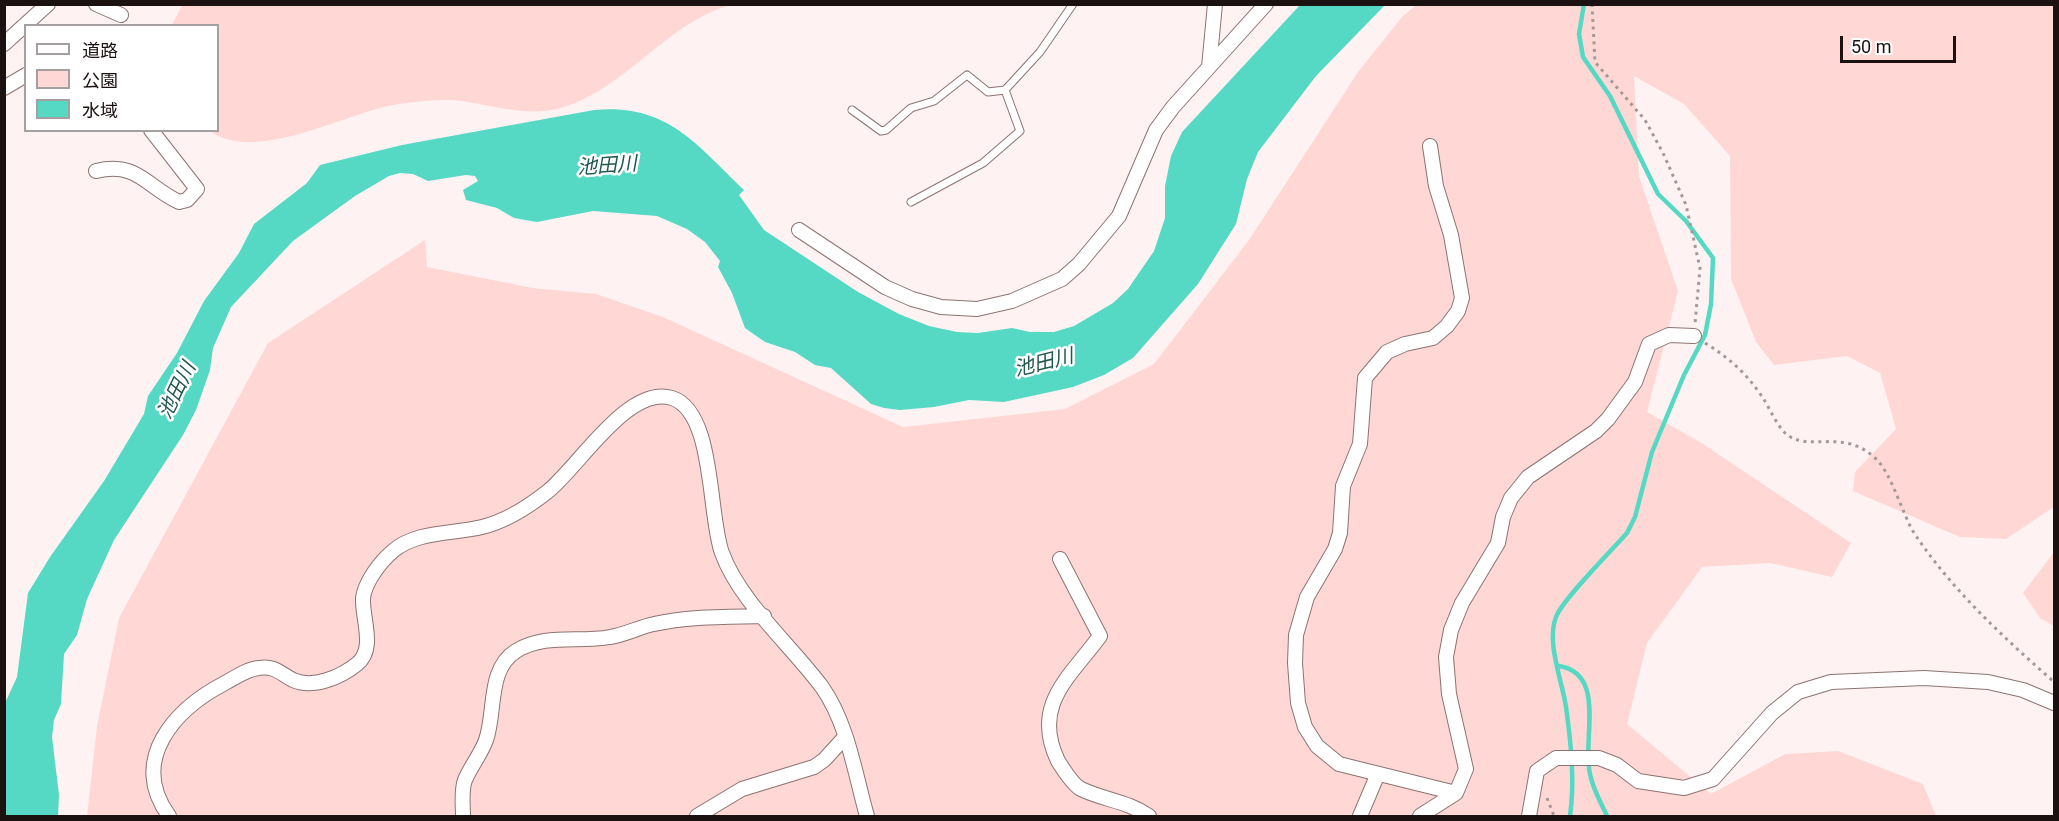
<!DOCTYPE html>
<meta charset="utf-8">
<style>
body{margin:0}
#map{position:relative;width:2059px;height:821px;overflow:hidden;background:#fef3f2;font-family:Roboto,"Noto Sans JP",sans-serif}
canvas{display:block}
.frame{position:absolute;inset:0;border:6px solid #1a1110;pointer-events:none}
.legend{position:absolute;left:24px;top:24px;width:195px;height:108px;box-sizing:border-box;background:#fff;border:2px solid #a3a09f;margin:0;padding:8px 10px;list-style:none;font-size:18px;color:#1a1110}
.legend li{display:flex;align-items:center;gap:12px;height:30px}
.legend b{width:30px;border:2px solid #a3a09f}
.scale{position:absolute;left:1840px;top:36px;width:116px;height:27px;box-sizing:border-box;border:3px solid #1a1110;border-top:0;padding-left:8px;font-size:18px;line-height:21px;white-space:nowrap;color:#1a1110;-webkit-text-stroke:4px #fff;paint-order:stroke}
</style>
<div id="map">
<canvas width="2059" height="821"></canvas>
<div class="frame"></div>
<ul class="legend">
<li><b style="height:8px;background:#fff"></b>道路</li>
<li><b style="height:16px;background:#ffd8d5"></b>公園</li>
<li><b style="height:16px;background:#55d9c4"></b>水域</li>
</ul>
<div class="scale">50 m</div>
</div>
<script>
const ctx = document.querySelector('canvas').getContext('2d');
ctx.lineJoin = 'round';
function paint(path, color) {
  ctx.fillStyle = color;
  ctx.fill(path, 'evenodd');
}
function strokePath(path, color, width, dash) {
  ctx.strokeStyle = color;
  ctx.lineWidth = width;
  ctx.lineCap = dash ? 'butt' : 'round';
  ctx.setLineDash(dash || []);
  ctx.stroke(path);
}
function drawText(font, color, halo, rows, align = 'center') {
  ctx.font = font + ' Roboto,"Noto Sans JP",sans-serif';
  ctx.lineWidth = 5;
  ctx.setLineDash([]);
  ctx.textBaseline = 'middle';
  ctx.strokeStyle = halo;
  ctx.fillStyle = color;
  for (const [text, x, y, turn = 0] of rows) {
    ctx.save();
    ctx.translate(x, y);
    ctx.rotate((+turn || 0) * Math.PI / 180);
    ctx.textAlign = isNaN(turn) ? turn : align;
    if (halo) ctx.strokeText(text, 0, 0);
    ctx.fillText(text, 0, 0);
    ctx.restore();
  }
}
paint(new Path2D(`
 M182,5V4L730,5C667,23 627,87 564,107C530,118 495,106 461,101C444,98 410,102 393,105C344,114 255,164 210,131L218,130V26L172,25Z
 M1416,5H2054V507L2006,539L1960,537L1853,491L1855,472L1896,429L1880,373L1847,356L1774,365L1756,342L1731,279L1730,156L1684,104L1634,76L1639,176L1678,291L1647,412L1700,442L1851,543L1832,577L1770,563L1702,567L1647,643L1627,724L1711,794L1785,754L1838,751L1923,784L1936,816H87L97,726L119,618L268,343L425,240L427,267L533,288L596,294L663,317L903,427L1065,409L1154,364L1249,240L1358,72L1402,17Z
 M2054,552V626L2040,618L2023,593Z`), '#ffd8d5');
paint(new Path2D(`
 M1300,5H1385L1316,76L1258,152L1247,179L1236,224L1198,284L1133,358L1104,375L1073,387L1004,402L969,400L934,407L900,410L884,408L871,404L831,368L815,365L795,352L765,342L745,328L732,293L718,267L720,261L705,242L687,229L657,216L593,211L537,222L514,218L497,208L466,200L463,190L478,181L475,176L466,175L428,181L413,174L400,173L389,176L355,196L293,241L231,307L213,348L210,370L196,410L183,435L114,540L87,599L77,635L64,654L61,704L54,720L52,737L59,795L58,816H5V703L17,677L28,593L50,557L104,481L144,414L148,396L177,353L204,301L239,253L254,224L307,183L320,165L402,145L594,110C667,103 696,144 744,190L739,195L764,230L858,292L899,314L929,326L957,332L978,333L1012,328L1030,332H1054L1074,326L1113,303L1128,289L1154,251L1165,218V186L1171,156L1182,132Z`), '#55d9c4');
strokePath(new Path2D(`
 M1559,666C1605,673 1584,735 1589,768C1591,785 1600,801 1607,816
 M1570,816C1575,781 1571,743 1566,707C1562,680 1546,642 1556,617C1562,600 1613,549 1627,533L1635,517L1652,452L1684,375L1705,335L1711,304L1713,258L1686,221L1658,194L1610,96L1583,57L1579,34L1584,4`), '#55d9c4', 4.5);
const service = new Path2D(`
 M852,110L881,131L886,130L911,108L934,101L967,75L988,92L1005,90L1040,52L1073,4
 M911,202L983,163L1020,131L1005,90`);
const minor = new Path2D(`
 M96,4L121,15
 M4,44L48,4
 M1209,67L1215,4
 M4,88L26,75
 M1430,146L1436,186L1451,235L1462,298L1458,311L1447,326L1433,338L1405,344L1387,352L1365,378L1360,444L1343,486L1340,533L1335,549L1307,597L1296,635L1295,663L1298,703L1305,727L1317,746L1339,764L1456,793
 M96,171C138,161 146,187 179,202L187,200L197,189L151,130
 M799,230L885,287L912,299L941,307L977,309L1012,301L1062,279L1079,264L1119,216L1156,130L1173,107L1266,4
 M1060,559L1100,636C1070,677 1031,705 1058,761C1063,769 1073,785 1081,789C1104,800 1127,801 1149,816
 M169,816C128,760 175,709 225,683C236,677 247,669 259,668C274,665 281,674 293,680C313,689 341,677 357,664C376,649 362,619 363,598C365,582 380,562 393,551C416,531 453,534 482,527C507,521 528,507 547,492C578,468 628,384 672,398C715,412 708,515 722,553C740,602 791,645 822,687C848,724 855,774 867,816
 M463,816C463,806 461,790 465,780C471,766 481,754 486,740C496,712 487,669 516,651C545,633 579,643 610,637C625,635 639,627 654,624C689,616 727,617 764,616
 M697,816L742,789L814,767L824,760L845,737
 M1360,816L1377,776
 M1420,816L1456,793L1466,769L1449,694L1446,657L1451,630L1462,603L1498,543L1503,517L1511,498L1528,477L1596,431L1608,419L1635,382L1649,344L1669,335L1694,336
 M1529,816L1537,771L1556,758H1599L1617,765L1638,781L1684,788L1713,779L1772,713L1798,692L1831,682L1924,678L1988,682L2023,690L2054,703`);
strokePath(service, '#8c7371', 9);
strokePath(minor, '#8c7371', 16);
strokePath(new Path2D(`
 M1592,4L1595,62L1645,120L1663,153L1686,205L1700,268L1695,324
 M1705,343C1728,357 1745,372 1761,395C1769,406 1775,423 1785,433C1808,454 1844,426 1877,460C1892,475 1902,513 1914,533C1952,590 2003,637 2054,682
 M1547,798L1554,816`), '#a49998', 3, [3, 4.5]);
strokePath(service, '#fff', 7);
strokePath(minor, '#fff', 14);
drawText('italic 20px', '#21584f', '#fff', [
 ["池田川",607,167,-4],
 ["池田川",1044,364,-14],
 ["池田川",178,391,-64]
]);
</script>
